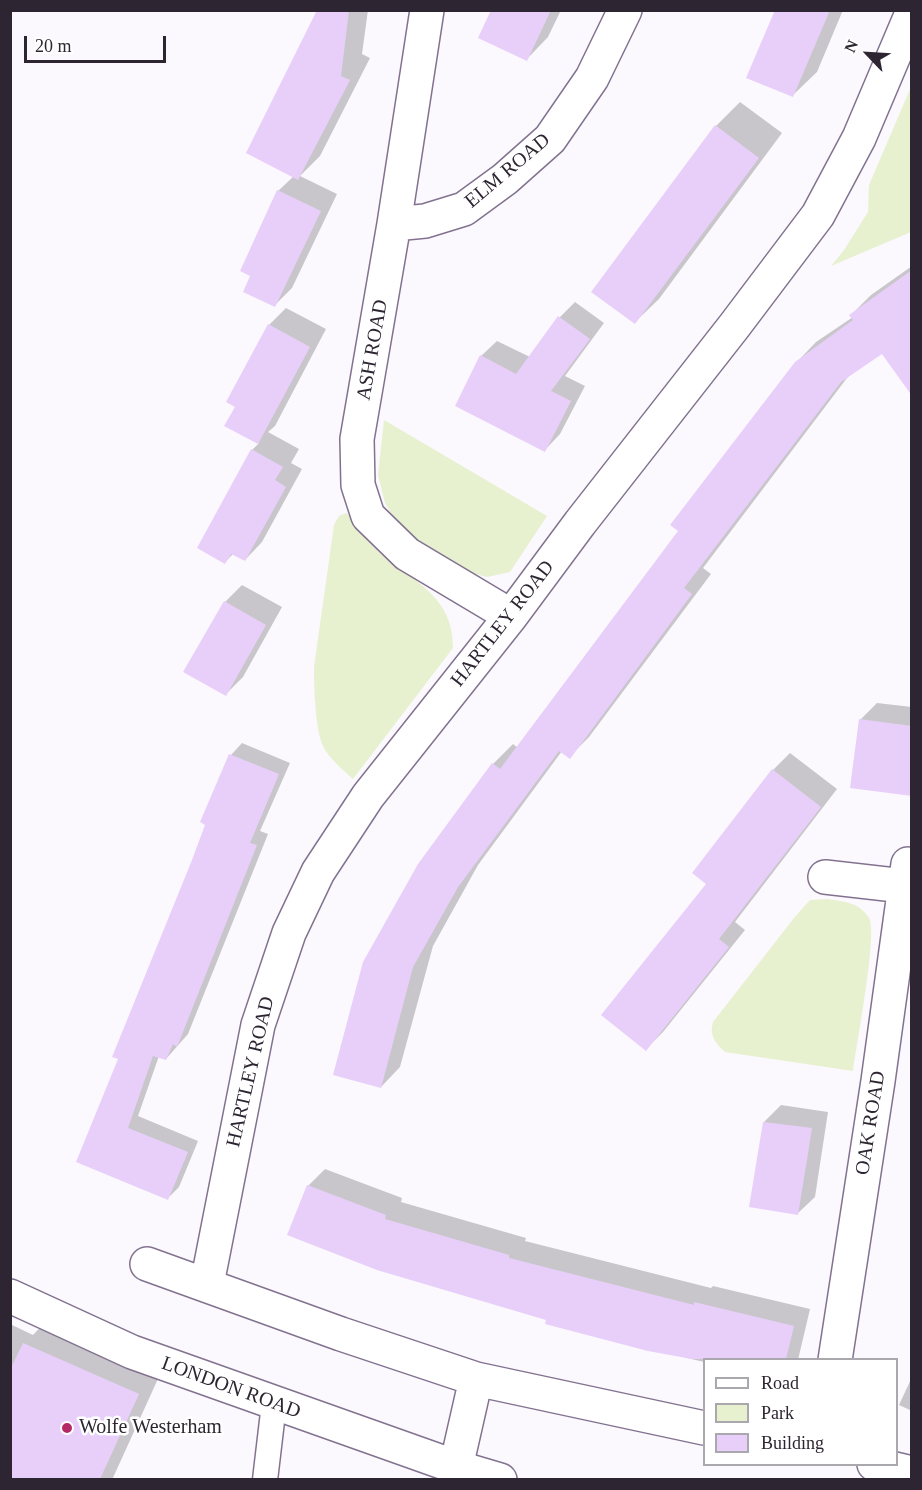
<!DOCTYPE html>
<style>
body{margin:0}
#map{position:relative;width:922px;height:1490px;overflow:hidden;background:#fbf8fe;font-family:"Times New Roman",serif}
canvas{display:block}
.frame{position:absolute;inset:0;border:12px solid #2d2632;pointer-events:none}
.legend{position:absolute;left:703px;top:1358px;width:195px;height:108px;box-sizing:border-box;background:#fff;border:2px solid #aba8ad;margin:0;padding:8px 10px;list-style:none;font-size:18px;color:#2d2632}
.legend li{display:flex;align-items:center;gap:12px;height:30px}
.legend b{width:30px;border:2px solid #aba8ad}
.north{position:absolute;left:838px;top:24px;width:60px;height:60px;-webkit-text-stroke:4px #fff;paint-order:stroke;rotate:295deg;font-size:16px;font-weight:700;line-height:24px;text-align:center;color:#2d2632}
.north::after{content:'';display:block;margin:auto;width:21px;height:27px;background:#2d2632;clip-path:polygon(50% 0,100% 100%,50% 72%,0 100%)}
.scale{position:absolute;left:24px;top:36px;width:142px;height:27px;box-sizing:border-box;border:3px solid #2d2632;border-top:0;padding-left:8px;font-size:18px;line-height:21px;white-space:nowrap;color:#2d2632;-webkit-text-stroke:4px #fff;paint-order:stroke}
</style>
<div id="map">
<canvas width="922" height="1490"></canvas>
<div class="frame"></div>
<ul class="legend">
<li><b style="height:8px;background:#fff"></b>Road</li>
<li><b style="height:16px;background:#e7f1d0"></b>Park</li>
<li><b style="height:16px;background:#e7cffa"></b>Building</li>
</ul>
<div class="north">N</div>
<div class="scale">20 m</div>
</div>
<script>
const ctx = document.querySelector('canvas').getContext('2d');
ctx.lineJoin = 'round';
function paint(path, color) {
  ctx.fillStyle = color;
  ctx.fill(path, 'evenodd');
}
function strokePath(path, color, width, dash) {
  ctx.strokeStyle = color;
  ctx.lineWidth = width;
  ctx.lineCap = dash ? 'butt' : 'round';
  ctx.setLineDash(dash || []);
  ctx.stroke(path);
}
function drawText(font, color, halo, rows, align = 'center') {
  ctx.font = font + ' "Times New Roman",serif';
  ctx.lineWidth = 5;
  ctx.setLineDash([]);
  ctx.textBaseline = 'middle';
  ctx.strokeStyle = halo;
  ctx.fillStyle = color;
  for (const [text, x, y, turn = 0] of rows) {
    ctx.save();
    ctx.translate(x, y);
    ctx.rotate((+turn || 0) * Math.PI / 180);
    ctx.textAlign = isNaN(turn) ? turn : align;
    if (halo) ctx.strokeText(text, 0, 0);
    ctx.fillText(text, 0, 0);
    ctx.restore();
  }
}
paint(new Path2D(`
 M911,87V232L831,266L844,250L868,212L869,185Z
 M384,420L547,516L510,572L487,577L472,573L422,546L396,522L385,503L378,475Z
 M346,513C352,517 353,522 357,527C363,536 371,545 379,552C412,581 454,596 453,648L353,779C343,770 331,760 324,748C315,731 314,687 314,667L334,525L339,516Z
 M828,899C845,902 859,902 869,918C878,933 856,1047 853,1071L725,1052C715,1043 709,1035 713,1022L794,918L810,900Z`), '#e7f1d0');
paint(new Path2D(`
 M302,10H368L362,54L370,58L320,156L300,176L337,194L292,288L275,305L252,275L278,191L294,176L318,12Z
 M493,10H561L548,37L527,59Z
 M776,10H843L817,72L793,95Z
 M740,102L782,133L659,299L635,322L716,126Z
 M912,266V353L882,352L850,374L703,568L711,574L589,737L569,757L562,751L478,865L433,946L400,1067L381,1087L334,1074L493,764L513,744L518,748L680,530L796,363L816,342L853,317L851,315L871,295Z
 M575,302L604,323L565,376L585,386L560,434L545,450L481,356L497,341L530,357L560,317Z
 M286,308L326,329L275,426L268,432L299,449L291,463L302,469L262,542L245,560L234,553L225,562L252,450L259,443L226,426L237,406L269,325Z
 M242,585L282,607L243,677L226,694L186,672L225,602Z
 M877,703L912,707V794L860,720Z
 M242,743L290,763L260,831L268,834L188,1034L166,1059L159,1056L138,1116L198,1141L179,1187L168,1198L78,1161L120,1059L231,755Z
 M790,753L837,789L735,922L745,930L663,1032L646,1049L708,884L773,770Z
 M781,1105L828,1112L815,1197L797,1214L764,1122Z
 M325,1169L402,1198L401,1202L526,1238L525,1241L711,1288L713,1286L810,1309L798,1360H704V1362L649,1349L548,1319L308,1186Z
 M48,1319L162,1370L112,1480H10V1324L33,1335Z
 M912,1377V1411L899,1405Z`), '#0003');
paint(new Path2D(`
 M317,10H349L341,76L350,80L298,180L246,153Z
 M491,10H551L527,61L478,38Z
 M775,10H830L793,97L746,78Z
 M715,125L759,158L635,324L591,292Z
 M277,190L321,211L275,307L243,292L250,276L240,271Z
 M912,270V396L882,354L841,382L684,588L692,594L570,759L559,751L458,887L413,967L381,1088L333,1075L363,962L418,864L492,763L500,769L678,531L670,525L795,362L853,320L849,315Z
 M558,316L590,339L551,391L571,401L545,452L455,406L480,355L516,374Z
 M268,324L310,347L258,444L224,426L235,407L226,402Z
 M251,449L283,467L275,480L286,487L245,561L231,554L225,564L197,548Z
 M224,601L266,625L226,696L183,672Z
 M859,719L912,726V796L850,788Z
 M229,754L279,774L250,843L257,845L177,1047L173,1044L166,1060L153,1056L128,1128L188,1152L168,1200L76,1162L118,1059L112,1057L192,860L205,825L200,822Z
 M772,769L821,807L719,939L729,947L646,1051L601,1015L706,884L692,873Z
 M763,1122L812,1128L798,1215L749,1207Z
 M307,1185L386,1215L385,1219L509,1255V1258L694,1305V1302L794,1326L786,1359H692L648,1351L545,1324L546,1320L377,1270L287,1235Z
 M23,1343L139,1394L100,1479H10V1370Z`), '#e7cffa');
const lane = new Path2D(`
 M265,1480L274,1404`);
const street = new Path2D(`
 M427,10L394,224L357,439L358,485L368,516L407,554L511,616
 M394,224L425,221L464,209L505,179L550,139L592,78L625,10
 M825,877L904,886
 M147,1264L341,1334L476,1379L704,1428
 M207,1284L258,1025L289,933L318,872L368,796L511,616L580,523L735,325L818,215L859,138L912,13
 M835,1360L878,1081L908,864
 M874,1464L912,1473
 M456,1467L476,1379`);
const secondary = new Path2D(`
 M10,1296L132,1352L456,1467L500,1480`);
strokePath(lane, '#82728f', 27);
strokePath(street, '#82728f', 36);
strokePath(secondary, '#82728f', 36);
strokePath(lane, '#fff', 24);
strokePath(street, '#fff', 33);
strokePath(secondary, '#fff', 33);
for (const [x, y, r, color] of [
 [67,1428,6,"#b52a65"]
]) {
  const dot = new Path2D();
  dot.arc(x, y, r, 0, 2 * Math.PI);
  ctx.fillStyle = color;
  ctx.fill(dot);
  strokePath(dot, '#fff', 2);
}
drawText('20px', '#2d2632', '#fff', [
 ["ELM ROAD",508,171,-40],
 ["ASH ROAD",373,350,-80],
 ["HARTLEY ROAD",503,624,-52],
 ["HARTLEY ROAD",251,1072,-77],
 ["OAK ROAD",871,1123,-81],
 ["LONDON ROAD",231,1388,20]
]);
drawText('20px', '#2d2632', '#fff', [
 ["Wolfe Westerham",79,1428]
], 'left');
</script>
